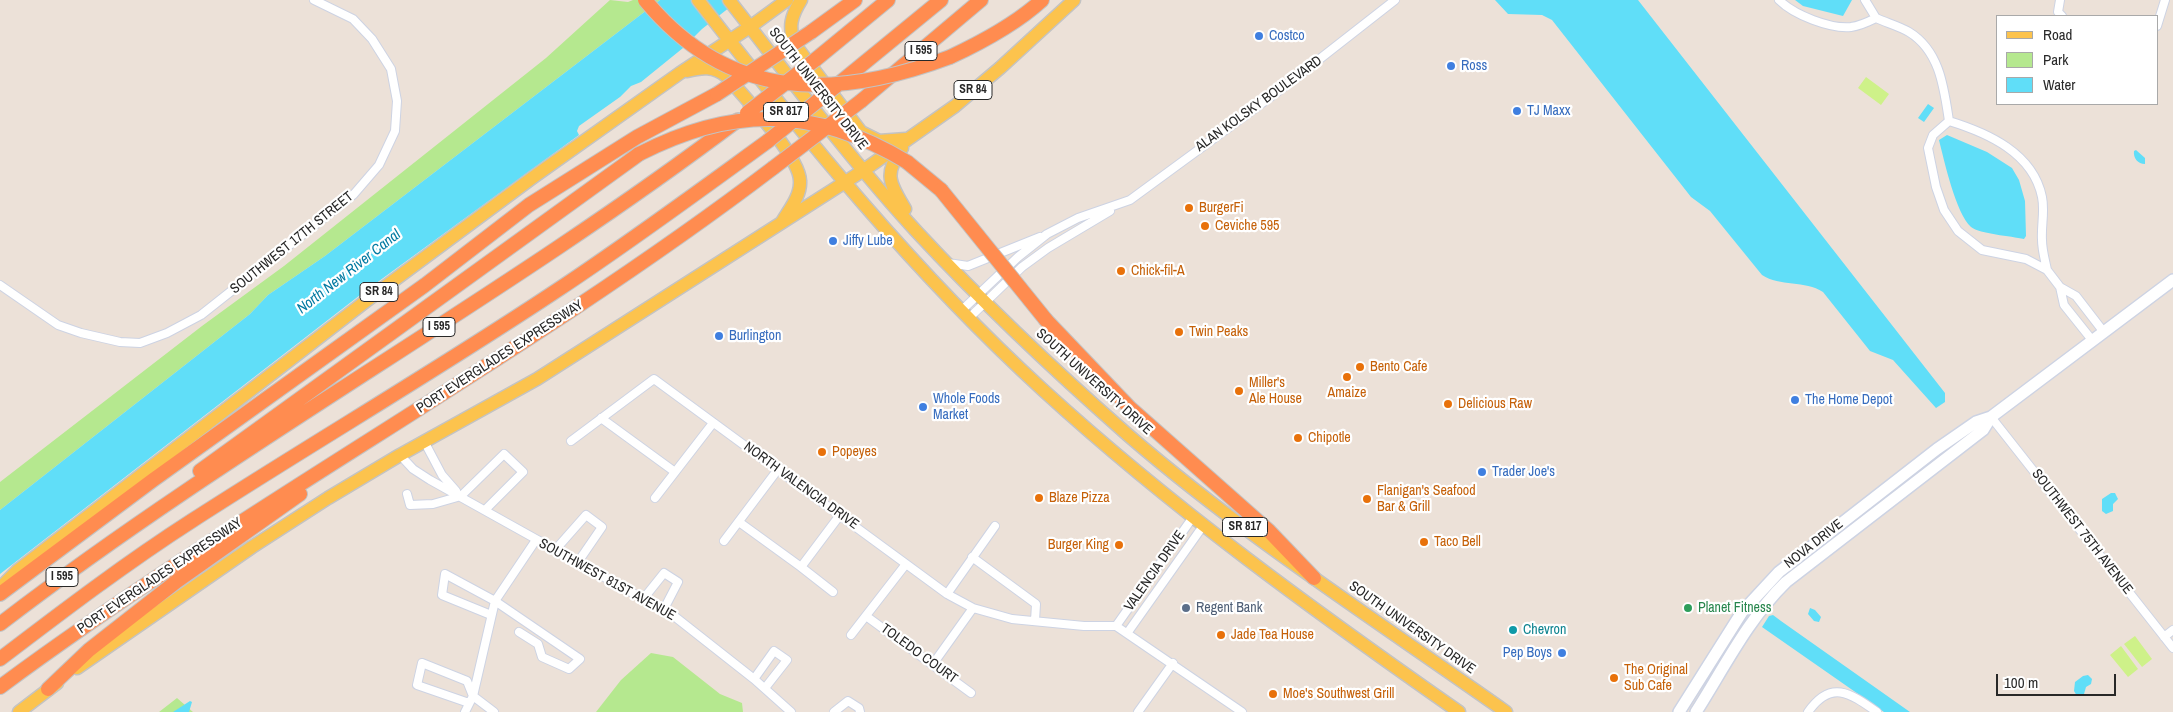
<!DOCTYPE html>
<style>
body{margin:0}
#map{position:relative;width:2173px;height:712px;overflow:hidden;background:#ece1d8;font-family:"Archivo Narrow",sans-serif}
canvas{display:block}
.legend{position:absolute;left:1996px;top:15px;width:162px;height:90px;box-sizing:border-box;background:#fff;border:1px solid #a9a9a9;margin:0;padding:6px 9px;list-style:none;font-size:15px;color:#282828}
.legend li{display:flex;align-items:center;gap:10px;height:25px}
.legend b{width:25px;border:1px solid #a9a9a9}
.scale{position:absolute;left:1996px;top:674px;width:120px;height:22px;box-sizing:border-box;border:2px solid #282828;border-top:0;padding-left:6px;font-size:15px;line-height:18px;white-space:nowrap;color:#282828;-webkit-text-stroke:4px #fff;paint-order:stroke}
</style>
<div id="map">
<canvas width="2173" height="712"></canvas>
<ul class="legend">
<li><b style="height:6px;background:#fcc34d"></b>Road</li>
<li><b style="height:14px;background:#b5e88f"></b>Park</li>
<li><b style="height:14px;background:#60def8"></b>Water</li>
</ul>
<div class="scale">100 m</div>
</div>
<script>
const ctx = document.querySelector('canvas').getContext('2d');
ctx.lineJoin = 'round';
function paint(path, color) {
  ctx.fillStyle = color;
  ctx.fill(path, 'evenodd');
}
function strokePath(path, color, width, dash) {
  ctx.strokeStyle = color;
  ctx.lineWidth = width;
  ctx.lineCap = dash ? 'butt' : 'round';
  ctx.setLineDash(dash || []);
  ctx.stroke(path);
}
function drawText(font, color, halo, rows, align = 'center') {
  ctx.font = font + ' "Archivo Narrow",sans-serif';
  ctx.lineWidth = 4.5;
  ctx.setLineDash([]);
  ctx.textBaseline = 'middle';
  ctx.strokeStyle = halo;
  ctx.fillStyle = color;
  for (const [text, x, y, turn = 0] of rows) {
    ctx.save();
    ctx.translate(x, y);
    ctx.rotate((+turn || 0) * Math.PI / 180);
    ctx.textAlign = isNaN(turn) ? turn : align;
    if (halo) ctx.strokeText(text, 0, 0);
    ctx.fillText(text, 0, 0);
    ctx.restore();
  }
}
paint(new Path2D(`
 M610,0L628,2L633,0H660L325,256L268,295L250,314L0,510V482L202,326L284,266L546,58Z
 M651,653L673,657L720,694L742,703L743,712H596L621,680Z
 M177,698L193,712H159Z`), '#b5e88f');
paint(new Path2D(`
 M1866,77L1889,94L1881,105L1858,88Z
 M2135,636L2152,659L2142,667L2124,644Z
 M2121,646L2138,669L2128,677L2110,655Z`), '#cef189');
paint(new Path2D(`
 M660,0H739L702,29L683,48L641,82L631,86L620,97L579,126L577,131L579,135L364,292L0,574V510L250,314L268,295L325,256Z
 M1495,0H1638L1945,393V402L1936,408L1893,360L1870,351L1823,292C1805,280 1780,287 1762,275L1710,211L1691,197L1552,20L1542,15L1508,14Z
 M1795,0H1852L1843,16L1803,6Z
 M1928,104L1934,108L1924,122L1918,118Z
 M1947,135L1987,152L2012,168L2019,180L2025,201L2026,236L2024,239C2011,236 1980,234 1971,227C1956,214 1944,160 1939,140Z
 M2136,150L2145,158V164C2138,164 2133,158 2134,151Z
 M2111,493H2115L2118,499L2113,504V511L2106,514L2102,511V499Z
 M1810,608L1815,610L1821,617L1819,622L1814,621L1808,614Z
 M1773,615L1781,621L1910,712H1884L1762,627L1769,616Z
 M2088,675L2092,679L2091,684L2086,687L2084,694L2077,696L2074,691L2075,682L2083,676Z
 M190,701L192,702L189,712H173Z`), '#60def8');
const street = new Path2D(`
 M1779,0C1794,15 1830,29 1851,27C1859,26 1868,22 1876,18L1865,0
 M2060,0L2058,12L2062,16
 M1876,18C1887,23 1899,26 1909,32C1940,51 1944,88 1949,121
 M2157,26L2165,0
 M948,263L968,266L1040,237
 M2047,270C2045,260 2042,250 2042,240C2041,226 2045,211 2042,197C2033,153 1988,133 1949,121L1933,135L1928,148L1936,187L1944,210L1958,231L1982,250L2026,259L2047,270L2060,287L2064,305L2092,340
 M0,285L58,325L81,333L120,342L140,343L167,333L201,315L354,194L379,165L395,131L397,101L391,69L372,39L353,19L314,0
 M2060,287L2076,296L2103,331
 M962,310L1018,257L1047,234L1078,218L1130,200L1280,90L1395,0
 M969,318L1022,267L1048,248L1110,211
 M1991,417L2173,648
 M601,418L675,472
 M424,441L442,475L456,491
 M571,441L654,379L947,594L973,608L1012,619L1084,626H1116L1242,712
 M400,455L413,469L430,480L674,616L754,679L791,712
 M407,494L410,505L433,504L461,496L504,454L523,472L485,510
 M655,498L713,423
 M739,522L801,567L840,515
 M724,541L779,468
 M556,549L586,515L602,527L578,562
 M972,557L1036,604L1035,621
 M801,567L833,592
 M947,594L995,526
 M644,598L664,573L678,582L664,609
 M491,615L442,595L445,574L495,601L580,659L569,669L542,657L538,644L519,632
 M866,616L971,693
 M1116,626L1193,517
 M1128,632L1203,526
 M851,635L906,564
 M2164,637L2173,630
 M933,664L973,608
 M754,679L774,651L787,660L765,688
 M469,703L417,685L422,663L467,681L473,696L494,712
 M465,712L473,696L495,601L536,540
 M834,712L848,701L859,708L860,712
 M1138,712L1173,663
 M1808,712C1831,679 1850,693 1877,712`);
const secondary = new Path2D(`
 M1679,712L1742,612L1779,572L1937,449L1976,422L1991,417
 M1696,712C1724,668 1748,619 1786,582L1983,430L1991,417L2173,280`);
const primary = new Path2D(`
 M698,0C804,137 914,272 1043,390C1172,508 1316,612 1459,712
 M729,0C790,78 850,159 917,232C983,303 1055,371 1128,435C1246,537 1379,622 1506,712
 M801,0C791,16 788,27 795,45L861,132L879,141L906,139
 M687,71C702,67 714,66 726,76C743,95 800,157 800,181C801,196 789,210 782,222
 M902,148C883,175 890,183 905,209
 M0,588L17,571L366,301L532,178L680,73L750,27L787,0
 M77,668L252,547L328,498L400,455L537,379L864,170L955,106L1000,68L1074,0
 M19,712L57,683`);
const highway = new Path2D(`
 M811,32L855,0
 M950,57C982,42 1016,24 1042,0
 M815,60L888,0
 M836,86L941,0
 M861,101L981,0
 M907,162L941,190
 M1046,320L1130,408L1269,531L1314,578
 M200,471L639,154
 M0,594L153,480L425,285L529,205L637,137L717,94
 M0,624C237,442 500,300 738,120
 M0,659C63,611 126,563 193,520C314,442 439,369 559,289C630,242 699,191 768,141
 M0,687C250,502 526,356 773,168
 M48,689L89,650L177,581L300,494`);
strokePath(street, '#cdd3e3', 10);
strokePath(secondary, '#cdd3e3', 14);
strokePath(primary, '#c3c3c3', 15);
strokePath(highway, '#c3c3c3', 16);
strokePath(street, '#fff', 8);
strokePath(secondary, '#fff', 11);
strokePath(primary, '#fcc34d', 12);
strokePath(highway, '#ff8c50', 14);
const highwayBridge = new Path2D(`
 M645,0C729,102 835,100 950,57
 M717,94L811,32
 M747,113L815,60
 M768,141L836,86
 M639,154C734,105 816,107 907,162
 M773,168L861,101
 M941,190L1046,320`);
strokePath(highwayBridge, '#c3c3c3', 16, []);
strokePath(highwayBridge, '#ff8c50', 14);
for (const [x, y, r, color] of [
 [1259,36,5,"#3f7fe0"],
 [1451,66,5,"#3f7fe0"],
 [1517,111,5,"#3f7fe0"],
 [1189,208,5,"#e8710a"],
 [1205,226,5,"#e8710a"],
 [833,241,5,"#3f7fe0"],
 [1121,271,5,"#e8710a"],
 [1179,332,5,"#e8710a"],
 [719,336,5,"#3f7fe0"],
 [1360,367,5,"#e8710a"],
 [1347,377,5,"#e8710a"],
 [1239,391,5,"#e8710a"],
 [1795,400,5,"#3f7fe0"],
 [1448,404,5,"#e8710a"],
 [923,407,5,"#3f7fe0"],
 [1298,438,5,"#e8710a"],
 [822,452,5,"#e8710a"],
 [1482,472,5,"#3f7fe0"],
 [1039,498,5,"#e8710a"],
 [1367,499,5,"#e8710a"],
 [1424,542,5,"#e8710a"],
 [1119,545,5,"#e8710a"],
 [1186,608,5,"#5c6f8a"],
 [1688,608,5,"#2e9e5b"],
 [1513,630,5,"#0f9aa8"],
 [1221,635,5,"#e8710a"],
 [1562,653,5,"#3f7fe0"],
 [1614,678,5,"#e8710a"],
 [1273,694,5,"#e8710a"]
]) {
  const dot = new Path2D();
  dot.arc(x, y, r, 0, 2 * Math.PI);
  ctx.fillStyle = color;
  ctx.fill(dot);
  strokePath(dot, '#fff', 2);
}
for (const [x, y, w] of [
 [921,51,32],
 [973,90,38],
 [786,112,45],
 [379,292,38],
 [439,327,32],
 [1245,527,45],
 [62,577,32]
]) {
  const box = new Path2D();
  box.roundRect(x - w / 2, y - 9.5, w, 19, 4);
  ctx.fillStyle = '#fff';
  ctx.fill(box);
  strokePath(box, '#282828', 1);
}
drawText('bold 12px', '#282828', null, [
 ["I 595",921,51],
 ["SR 84",973,90],
 ["SR 817",786,112],
 ["SR 84",379,292],
 ["I 595",439,327],
 ["SR 817",1245,527],
 ["I 595",62,577]
]);
drawText('14px', '#366cbe', '#fff', [
 ["Costco",1269,36],
 ["Ross",1461,66],
 ["TJ Maxx",1527,111],
 ["Jiffy Lube",843,241],
 ["Burlington",729,336],
 ["Whole Foods",933,399],
 ["Market",933,415],
 ["The Home Depot",1805,400],
 ["Trader Joe's",1492,472],
 ["Pep Boys",1552,653,"right"]
], 'left');
drawText('14px', '#282828', '#fff', [
 ["SOUTH UNIVERSITY DRIVE",818,89,52],
 ["ALAN KOLSKY BOULEVARD",1259,104,-36],
 ["SOUTHWEST 17TH STREET",292,243,-39],
 ["PORT EVERGLADES EXPRESSWAY",500,357,-33],
 ["SOUTH UNIVERSITY DRIVE",1094,382,42],
 ["NORTH VALENCIA DRIVE",801,486,36],
 ["SOUTHWEST 75TH AVENUE",2082,532,52],
 ["NOVA DRIVE",1814,544,-38],
 ["VALENCIA DRIVE",1155,571,-55],
 ["PORT EVERGLADES EXPRESSWAY",160,576,-34],
 ["SOUTHWEST 81ST AVENUE",607,580,29],
 ["SOUTH UNIVERSITY DRIVE",1412,628,35],
 ["TOLEDO COURT",919,654,36]
]);
drawText('14px', '#c56008', '#fff', [
 ["BurgerFi",1199,208],
 ["Ceviche 595",1215,226],
 ["Chick-fil-A",1131,271],
 ["Twin Peaks",1189,332],
 ["Bento Cafe",1370,367],
 ["Miller's",1249,383],
 ["Ale House",1249,399],
 ["Amaize",1347,393,"center"],
 ["Delicious Raw",1458,404],
 ["Chipotle",1308,438],
 ["Popeyes",832,452],
 ["Flanigan's Seafood",1377,491],
 ["Bar & Grill",1377,507],
 ["Blaze Pizza",1049,498],
 ["Taco Bell",1434,542],
 ["Burger King",1109,545,"right"],
 ["Jade Tea House",1231,635],
 ["The Original",1624,670],
 ["Sub Cafe",1624,686],
 ["Moe's Southwest Grill",1283,694]
], 'left');
drawText('14px', '#4e5e75', '#fff', [
 ["Regent Bank",1196,608]
], 'left');
drawText('14px', '#27864d', '#fff', [
 ["Planet Fitness",1698,608]
], 'left');
drawText('14px', '#0d838f', '#fff', [
 ["Chevron",1523,630]
], 'left');
drawText('italic 15px', '#027aa2', '#fff', [
 ["North New River Canal",349,272,-38]
]);
</script>
